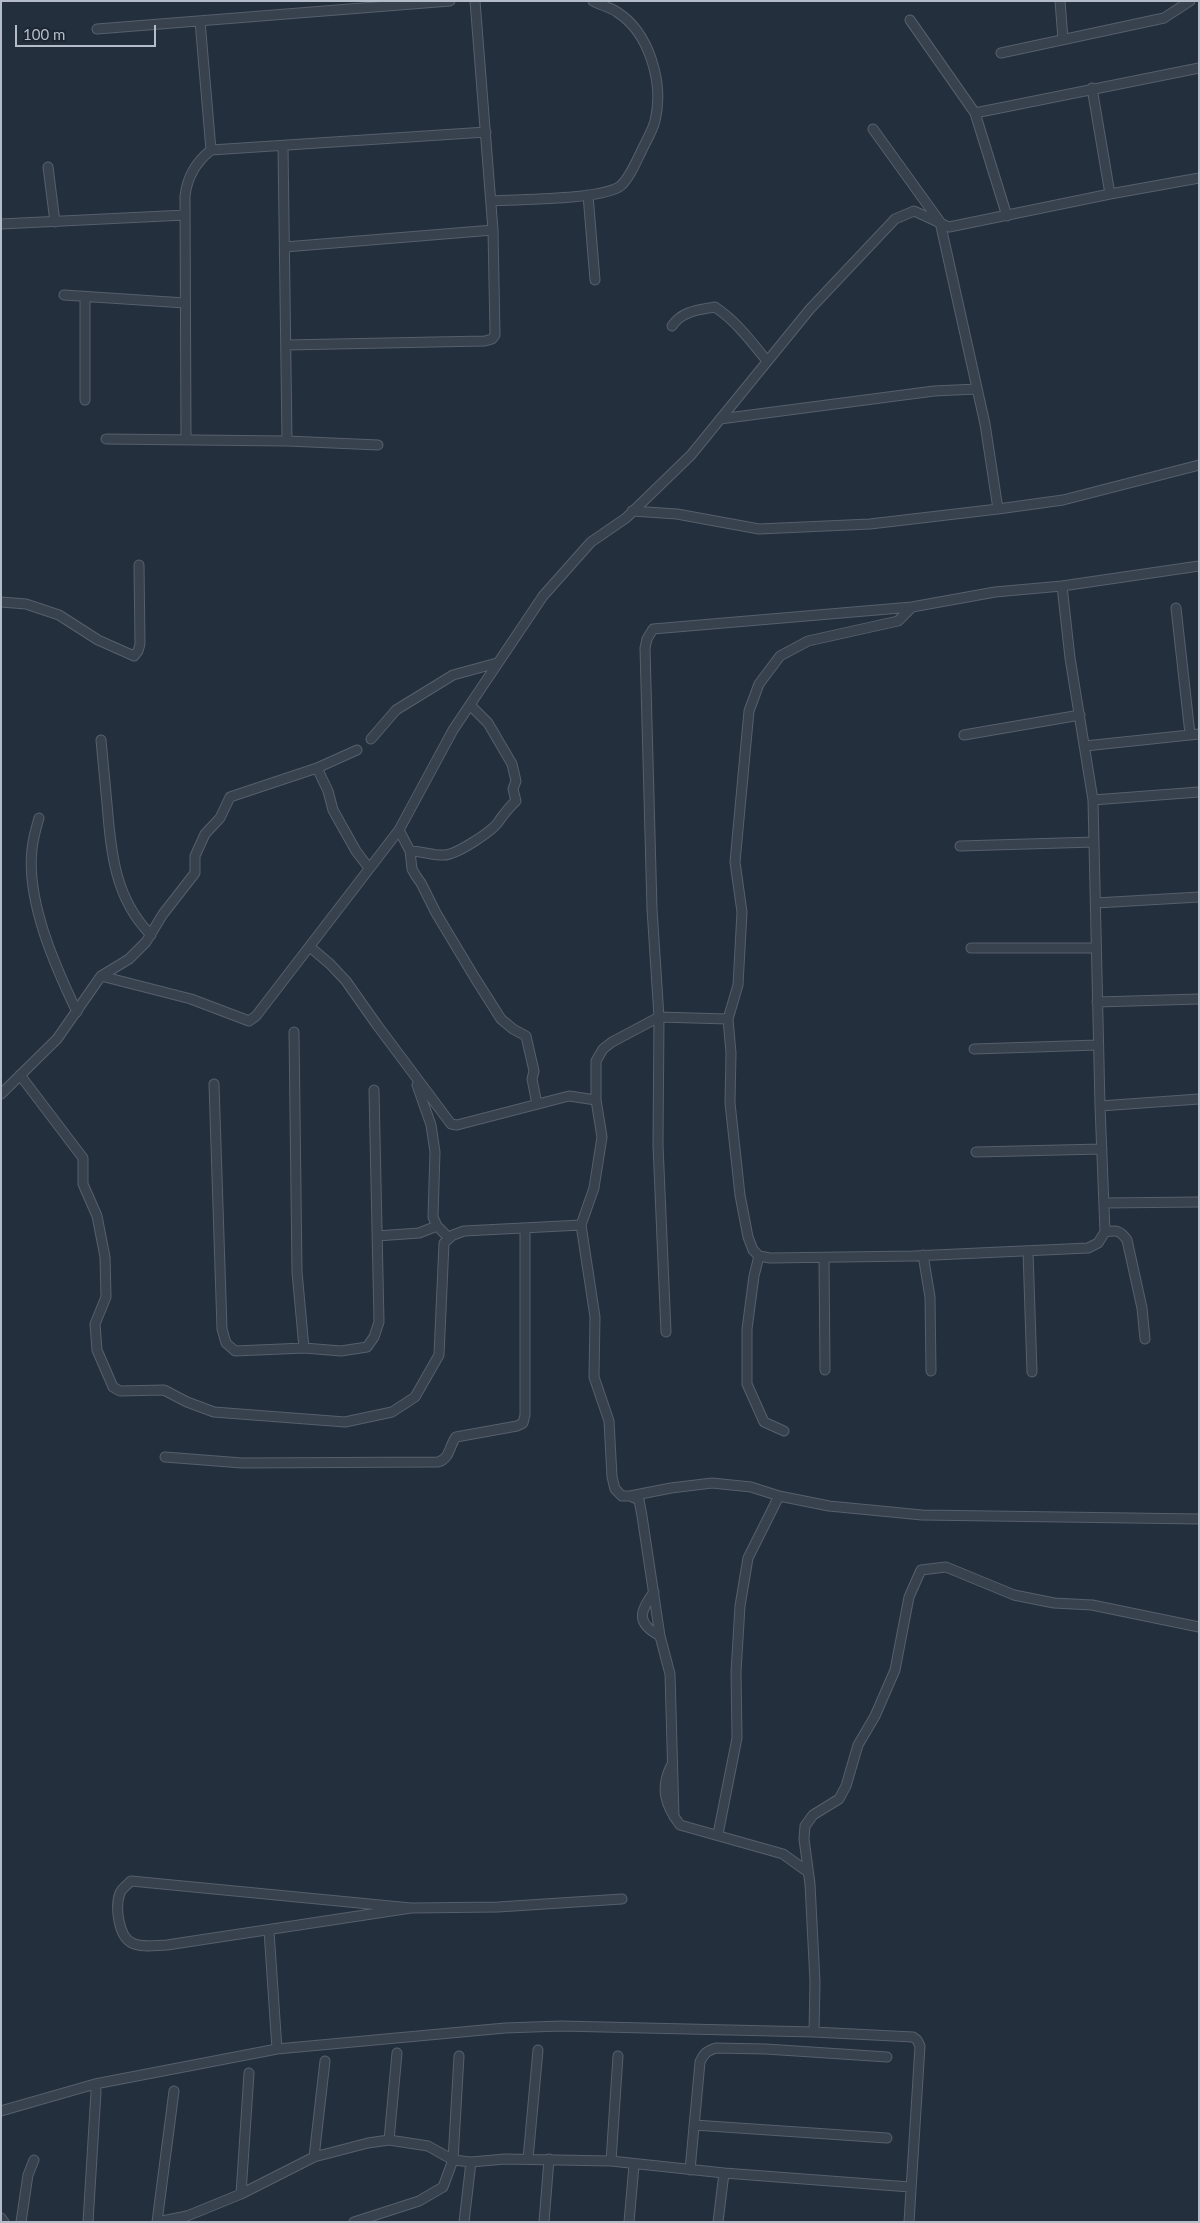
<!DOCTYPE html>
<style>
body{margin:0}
#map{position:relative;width:1200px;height:2223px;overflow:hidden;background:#242f3e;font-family:Lato,sans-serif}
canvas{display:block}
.frame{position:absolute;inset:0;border:2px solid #b4bcc9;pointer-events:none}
.scale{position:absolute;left:15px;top:25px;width:141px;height:22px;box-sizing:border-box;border:2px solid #b4bcc9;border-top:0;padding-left:6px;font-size:15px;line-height:18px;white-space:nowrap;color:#b4bcc9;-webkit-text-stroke:4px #1d2633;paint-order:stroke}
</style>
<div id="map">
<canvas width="1200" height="2223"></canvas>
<div class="frame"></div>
<div class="scale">100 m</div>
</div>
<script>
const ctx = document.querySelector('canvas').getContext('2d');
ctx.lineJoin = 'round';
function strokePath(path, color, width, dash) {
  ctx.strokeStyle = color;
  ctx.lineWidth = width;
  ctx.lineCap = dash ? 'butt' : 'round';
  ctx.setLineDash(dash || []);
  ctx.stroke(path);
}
const street = new Path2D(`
 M1060,1L1063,39
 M910,20L975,113L1007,216
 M200,21L211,150
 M97,29L450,1
 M1001,53L1164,18L1190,1
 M1092,88L1110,194
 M975,113L1199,68
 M873,129L940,222L985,424L998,509L1063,500L1199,465
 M283,146L287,441
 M48,167L55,222
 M588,195L595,280
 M491,201C520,199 596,200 619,187C628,181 636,162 641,152C646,141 652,132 655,121C664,84 650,33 617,12C610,7 600,5 593,1
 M1,224L185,215
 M285,247L493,230
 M64,295L185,303
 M85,297V400
 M672,326C682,311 698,310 715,307C736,321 751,341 767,361
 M286,345L485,341L492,339L495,335L493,230L475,1
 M720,419L934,391L977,389
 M106,439L287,441L378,445
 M186,440L185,196C187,178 196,162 211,150L486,132
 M632,511L677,514L759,529L870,524L998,509
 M1,602L26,604L59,615L98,640L134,656L138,651L140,644L139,565
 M912,607L898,621L808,641L780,656L759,684L749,711L735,862L742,912L738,985L728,1019L731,1053L730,1103L740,1195L748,1237L753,1250L759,1256L770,1258L913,1256L1088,1248L1098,1243L1105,1232L1100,1106L1093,800L1070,658L1062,586
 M1176,608L1190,734
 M964,735L1080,715
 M371,739L396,710L453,675L497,663
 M101,740C103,761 105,783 107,804C111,853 115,899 151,935
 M1085,746L1199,734
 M317,768L328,791L333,810L356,851L369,868
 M1093,800L1199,792
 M39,818C36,828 33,839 32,849C26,901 55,966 77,1012
 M399,830L410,851L412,869L416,876L421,883L436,913L475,978L501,1019L513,1029L526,1036L534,1071L532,1079L537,1104
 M960,846L1094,842
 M410,851C421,851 435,856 444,855C456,855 493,831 499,821C505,813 508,808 516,801L513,789L516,781L512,764L488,723L470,705
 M1096,903L1199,897
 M310,947L330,964L346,981L377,1025L451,1124L457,1125L569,1096L596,1100
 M971,948H1096
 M101,976L191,999L249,1021L256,1016L399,830L453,730L543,596L591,542L626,518L691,455L810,309L895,219L914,211L949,227L959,225L1110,194L1199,178
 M1097,1002L1199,999
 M728,1019L659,1017L612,1042L603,1049L596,1061V1100L602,1137L594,1188L581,1225L595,1317L594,1377L609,1421L612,1477L615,1489L622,1496H630L671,1488L712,1483L751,1487L779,1496L829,1506L922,1515L1199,1519
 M294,1032L297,1272L304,1348
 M974,1049L1098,1045
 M20,1075L83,1158V1184L97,1216L105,1257L106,1297L95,1324L97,1350L113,1387L120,1391L164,1390L187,1402L214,1412L345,1422L392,1412L415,1397L439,1355L444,1243L453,1235L464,1231L581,1225
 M214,1084L222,1329L226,1343L235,1351L304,1348L341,1351L367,1347L374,1337L379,1322L374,1090
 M417,1085L431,1125L435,1152L433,1217L437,1226L449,1238
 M1,1094L57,1039L101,976L129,959L146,942L163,914L195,873V856L205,834L220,818L230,797L317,768L357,750
 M1100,1106L1199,1099
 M976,1152L1102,1149
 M1104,1203L1199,1202
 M1105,1232C1116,1230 1120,1230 1127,1240L1142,1308L1145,1339
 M377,1236L419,1233L437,1226
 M1028,1251L1032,1372
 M923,1255L930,1297L931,1371
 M759,1256L754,1276L747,1329V1384L764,1422L784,1431
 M824,1258L825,1370
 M666,1332L658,1145L659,1017L652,909L645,648L647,639L653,629L912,607L995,592L1062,586L1199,566
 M165,1457L242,1463L438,1462C450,1459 449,1446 456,1437L517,1426L523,1423L525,1415V1228
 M630,1496L639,1500L642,1516L660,1636L670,1674L674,1817
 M654,1592C639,1612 636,1623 660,1636
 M671,1766C660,1788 665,1805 680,1825L783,1854L808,1872
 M718,1834L737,1738L736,1672L740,1606L748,1558L779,1496
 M411,1908L167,1945C157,1945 142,1948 132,1943C118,1936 115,1906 120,1893C122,1888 127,1885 131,1881L411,1908L498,1907L622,1899
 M269,1931L277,2049
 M814,2032L815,1982L810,1884L804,1839L805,1826L813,1815L839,1799L846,1786L858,1745L875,1716L895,1670L909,1597L921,1570L946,1567L1014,1595L1054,1603L1092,1605L1199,1627
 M1,2111L95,2084L277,2049L505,2028L561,2026L814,2032L913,2037L917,2040L920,2046L909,2222
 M694,2125L887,2138
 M389,2140L397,2053
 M314,2157L325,2061
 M528,2159L538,2050
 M611,2161L618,2056
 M690,2170L700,2062C704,2053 707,2051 716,2048L766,2049L887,2057
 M241,2194L249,2073
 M1,2218L4,2222
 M21,2222L28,2175L34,2160
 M88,2222L96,2092L95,2084
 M157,2222L187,2216L241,2194L314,2157L368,2143L389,2140L428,2146L453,2160L471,2162L505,2159L611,2161L724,2173L910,2187
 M157,2222L174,2091
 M354,2222L419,2201L443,2187L453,2160L459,2056
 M464,2222L471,2162
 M544,2222L549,2159
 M629,2222L634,2165
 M718,2222L724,2173`);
strokePath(street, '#565f6c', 11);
strokePath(street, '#38414e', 9);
</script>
